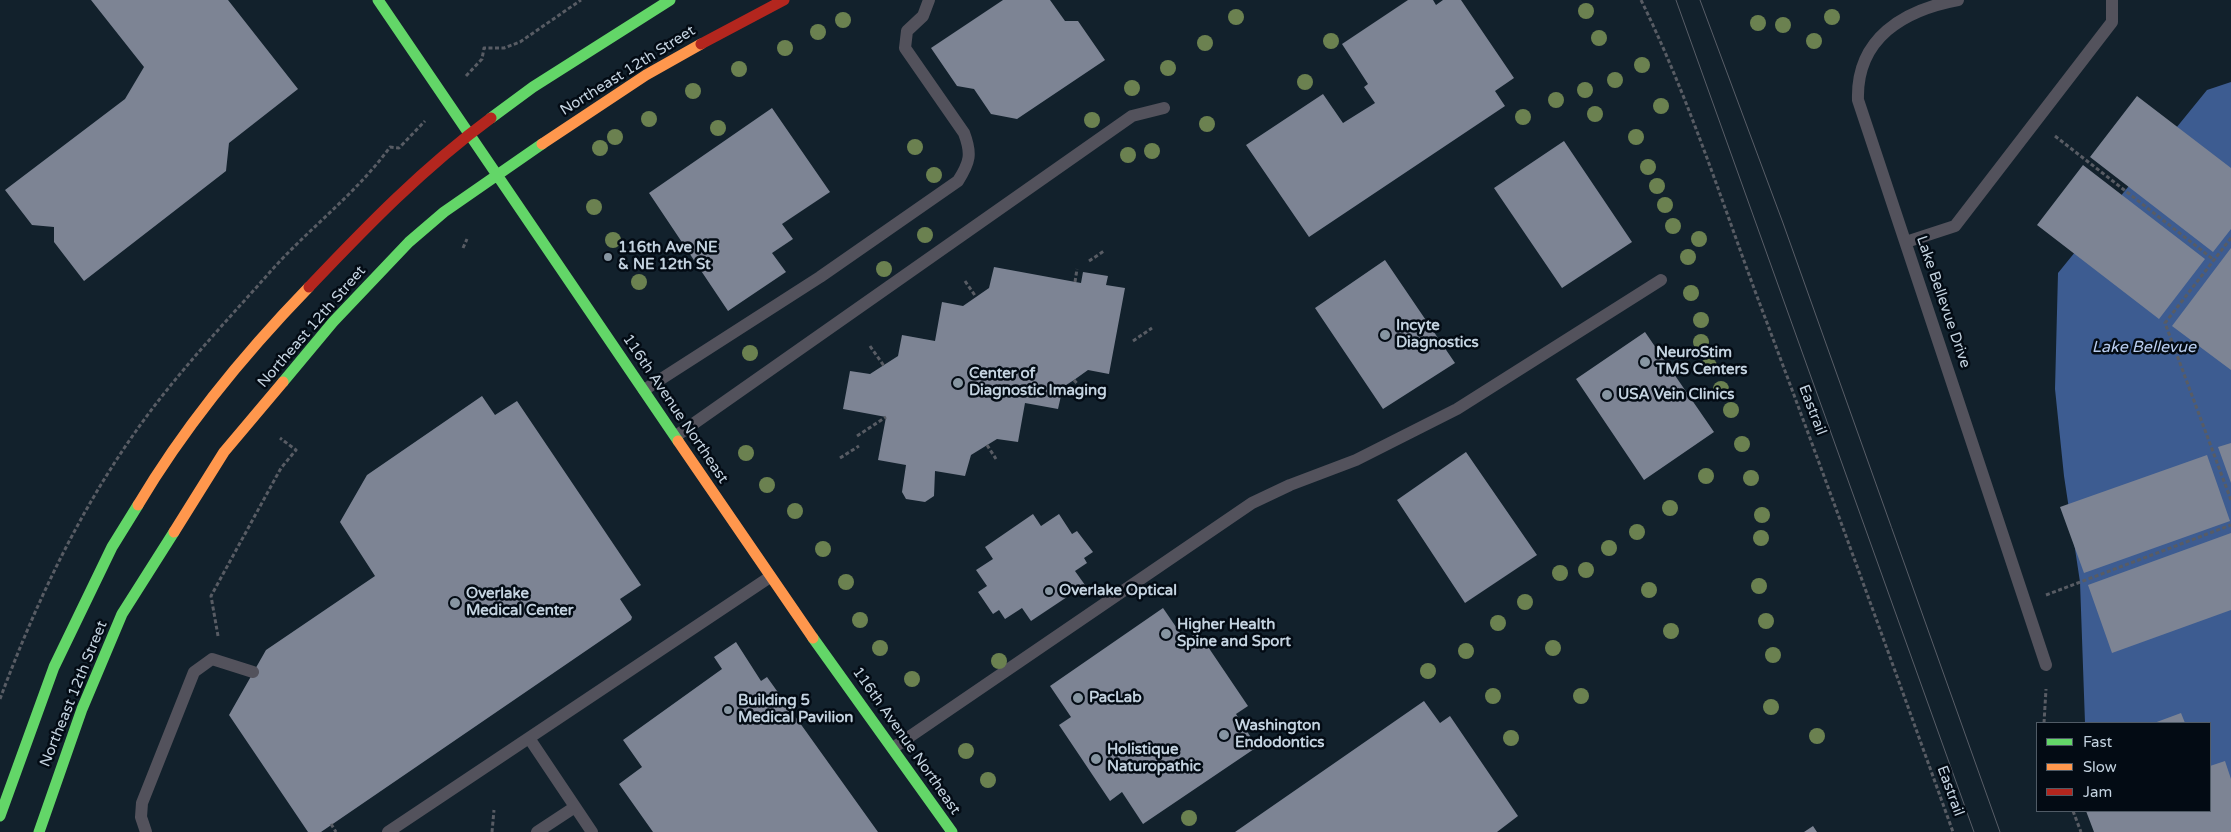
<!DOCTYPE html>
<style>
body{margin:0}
#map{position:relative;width:2231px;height:832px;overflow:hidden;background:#12212c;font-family:"Varela Round",sans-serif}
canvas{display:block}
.legend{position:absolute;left:2036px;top:722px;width:175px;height:90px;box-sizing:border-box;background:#030b14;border:1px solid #505b66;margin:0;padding:6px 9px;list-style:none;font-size:15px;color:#c4d3e0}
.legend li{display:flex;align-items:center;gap:10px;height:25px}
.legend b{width:25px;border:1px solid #505b66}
</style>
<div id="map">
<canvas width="2231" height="832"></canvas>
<ul class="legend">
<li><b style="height:6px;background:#63d668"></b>Fast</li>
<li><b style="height:6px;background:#ff974d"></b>Slow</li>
<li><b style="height:6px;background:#b3261e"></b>Jam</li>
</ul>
</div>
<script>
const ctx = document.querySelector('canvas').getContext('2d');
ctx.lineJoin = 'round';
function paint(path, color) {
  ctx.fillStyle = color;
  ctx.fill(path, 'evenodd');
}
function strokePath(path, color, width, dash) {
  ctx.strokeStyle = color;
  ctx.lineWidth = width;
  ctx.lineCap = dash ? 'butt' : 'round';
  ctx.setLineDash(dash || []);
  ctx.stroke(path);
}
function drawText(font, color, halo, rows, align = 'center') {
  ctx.font = font + ' "Varela Round",sans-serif';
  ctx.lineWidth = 5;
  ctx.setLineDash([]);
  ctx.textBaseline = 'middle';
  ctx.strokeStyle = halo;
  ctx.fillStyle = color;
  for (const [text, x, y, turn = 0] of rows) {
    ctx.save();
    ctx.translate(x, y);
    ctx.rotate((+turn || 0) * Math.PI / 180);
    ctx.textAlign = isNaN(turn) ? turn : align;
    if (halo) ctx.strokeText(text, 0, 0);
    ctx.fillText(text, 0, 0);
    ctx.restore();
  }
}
paint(new Path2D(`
 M2231,82V832H2121L2114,811H2210V723H2085L2080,582L2064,476L2055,389L2058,273L2207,90Z`), '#3d5c91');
paint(new Path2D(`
 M91,0H228L298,89L229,143L226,171L84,281L54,242V227L32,225L5,190L125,99L144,67Z
 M1003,0H1050L1065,21H1078L1105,60L1017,119L991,114L974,89L957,86L931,48Z
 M1408,0H1433L1436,5L1443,0H1461L1514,78L1495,91L1505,106L1309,237L1246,145L1323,94L1343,123L1375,103L1364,87L1368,84L1342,44Z
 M2137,96L2231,168V229L2213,252L2090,157Z
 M772,108L830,192L782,224L793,239L772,253L786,272L728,311L649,193Z
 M1564,141L1632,242L1562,288L1494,188Z
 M2083,165L2205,259L2159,319L2037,225Z
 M2231,248V370L2172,326Z
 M1385,260L1455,363L1383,409L1315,308Z
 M994,267L1081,283L1083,272L1108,276L1106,285L1125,288L1109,374L1088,370L1074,380L1063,387L1058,409L1025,403L1018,442L997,439L971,455L965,476L935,471L934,496L925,502L906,499L902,492L906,465L878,460L886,417L843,409L850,371L870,374L898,356L902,335L935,341L942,302L963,306L989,288Z
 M1645,332L1714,432L1644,480L1576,379Z
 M482,396L495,415L517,401L641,585L620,599L632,617L631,620L321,832H308L229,715L266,650L375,576L340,522L367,475Z
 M2231,443V483L2218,447Z
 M1466,452L1537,555L1465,603L1397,500Z
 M2207,455L2230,521L2084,573L2060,507Z
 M1033,514L1041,526L1059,514L1072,534L1077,531L1093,552L1084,558L1087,563L1075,571L1085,585L1031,621L1022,608L1005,619L999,610L993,614L978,592L987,586L976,570L993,559L985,547Z
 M2231,533V610L2112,653L2088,585Z
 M1163,608L1185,640L1198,632L1248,706L1236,714L1257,747L1143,824L1122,792L1110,801L1059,725L1071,717L1050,686Z
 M736,642L761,681L767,677L878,832H653L619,784L642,767L623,740L722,669L714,657Z
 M1424,701L1440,723L1450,716L1518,816L1497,832H1235Z
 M2181,713L2185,723H2154Z
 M2225,761L2231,779V832H2094L2086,811H2210V766Z
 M1813,826L1817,832H1804Z`), '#7d8494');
strokePath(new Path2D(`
 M1641,0C1687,94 1719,193 1755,291C1823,471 1888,651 1953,832
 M466,76L482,59L484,48H504L520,42L581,0
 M2055,136L2214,260
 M2231,238L2165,323L2231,500
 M463,248L467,239
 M1089,261L1104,251
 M965,281L976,297
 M1075,282L1077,269
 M1133,341L1152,328
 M870,346L884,366
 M1074,380L1079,386L1099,390
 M857,436L886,417
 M987,445L996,459
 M840,458L859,446
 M2046,595L2231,525
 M218,636L211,596L281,468L296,450L280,438
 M0,699C35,605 78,513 136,431C176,374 224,324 270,272C308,229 356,194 390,147L399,148L425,121
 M2044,723L2046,689
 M2073,811L2081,832
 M331,824L336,832
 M492,832L494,810`), '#585c64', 3, [4, 2.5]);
strokePath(new Path2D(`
 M1958,0C1904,10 1856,38 1858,100L2046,665
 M1906,242L1955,226L2112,22V0
 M644,390L820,277L958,181C970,162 972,154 964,133L905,48L907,31L923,16L929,0
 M676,436L1132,116L1164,108
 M529,738L592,832
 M893,748L1252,503L1290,485L1356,460L1457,409L1661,280
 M146,832L141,817L142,803L194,672L212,659L253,672
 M388,832L770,577
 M537,832L575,807`), '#53525c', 12);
strokePath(new Path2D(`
 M378,0L678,441
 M491,118L533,87L670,0
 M283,382L333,322L409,242L444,212L542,144
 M813,638L952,832
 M0,816L54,667L112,547L138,505
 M39,832L82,709L122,614L174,532`), '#63d668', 11);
strokePath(new Path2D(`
 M542,144L646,75L701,44
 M678,441L813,638
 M138,505C185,426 245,353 309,287
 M174,532L224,452L283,382`), '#ff974d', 11);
strokePath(new Path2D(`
 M701,44L784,0
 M309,287C366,227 423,168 491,118`), '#b3261e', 11);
strokePath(new Path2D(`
 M1676,0L1974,832
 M1700,0L1783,223L2000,832`), '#595e68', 1);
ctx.fillStyle = '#6b8150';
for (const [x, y] of [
 [1586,11],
 [1236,17],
 [1832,17],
 [843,20],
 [1758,23],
 [1783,25],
 [818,32],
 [1599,38],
 [1331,41],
 [1814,41],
 [1205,43],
 [785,48],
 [1642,65],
 [1168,68],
 [739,69],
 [1615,80],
 [1305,82],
 [1132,88],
 [1585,90],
 [693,91],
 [1556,100],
 [1661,106],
 [1595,114],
 [1523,117],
 [649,119],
 [1092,120],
 [1207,124],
 [718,128],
 [615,137],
 [1636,137],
 [915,147],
 [600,148],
 [1152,151],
 [1128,155],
 [1648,167],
 [934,175],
 [1657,186],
 [1665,205],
 [594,207],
 [1673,226],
 [925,235],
 [1699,239],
 [613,240],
 [1688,257],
 [884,269],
 [639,282],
 [1691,293],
 [1701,320],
 [1701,342],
 [750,353],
 [1709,366],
 [1721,389],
 [1731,410],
 [1742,444],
 [746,453],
 [1706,476],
 [1751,478],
 [767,485],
 [1670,508],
 [795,511],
 [1762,515],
 [1637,532],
 [1761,538],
 [1609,548],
 [823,549],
 [1586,570],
 [1560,573],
 [846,582],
 [1759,586],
 [1649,590],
 [1525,602],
 [860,620],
 [1766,621],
 [1498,623],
 [1671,631],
 [880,648],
 [1553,648],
 [1466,651],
 [1773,655],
 [999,661],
 [1428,671],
 [912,679],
 [1493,696],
 [1581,696],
 [1771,707],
 [1817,736],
 [1511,738],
 [966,751],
 [988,780],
 [1189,818]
]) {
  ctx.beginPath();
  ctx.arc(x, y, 8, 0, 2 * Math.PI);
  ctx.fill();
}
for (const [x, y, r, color] of [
 [608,257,5,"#8695a1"],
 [1385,335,6,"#8695a1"],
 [1645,362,6,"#8695a1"],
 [958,383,6,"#8695a1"],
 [1607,395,6,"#8695a1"],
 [1049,591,5,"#8695a1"],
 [455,603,6,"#8695a1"],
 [1166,634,6,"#8695a1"],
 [1078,698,6,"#8695a1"],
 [728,710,5,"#8695a1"],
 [1224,735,6,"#8695a1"],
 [1096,759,6,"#8695a1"]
]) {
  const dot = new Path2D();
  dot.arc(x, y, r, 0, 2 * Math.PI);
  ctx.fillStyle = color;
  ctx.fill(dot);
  strokePath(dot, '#030b14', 2);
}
drawText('15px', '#c4d3e0', '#030b14', [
 ["Northeast 12th Street",628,71,-32],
 ["Lake Bellevue Drive",1943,302,71],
 ["Northeast 12th Street",312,327,-49],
 ["116th Avenue Northeast",675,409,56],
 ["Eastrail",1812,410,69],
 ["Northeast 12th Street",74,694,-68],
 ["116th Avenue Northeast",906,741,55],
 ["Eastrail",1950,791,70]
]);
drawText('bold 15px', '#c4d3e0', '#030b14', [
 ["116th Ave NE",618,248],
 ["& NE 12th St",618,265],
 ["Incyte",1396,326],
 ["Diagnostics",1396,343],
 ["NeuroStim",1656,353],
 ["TMS Centers",1656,370],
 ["Center of",969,374],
 ["Diagnostic Imaging",969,391],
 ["USA Vein Clinics",1618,395],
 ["Overlake Optical",1059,591],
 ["Overlake",466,594],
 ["Medical Center",466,611],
 ["Higher Health",1177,625],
 ["Spine and Sport",1177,642],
 ["PacLab",1089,698],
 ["Building 5",738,701],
 ["Medical Pavilion",738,718],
 ["Washington",1235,726],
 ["Endodontics",1235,743],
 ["Holistique",1107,750],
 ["Naturopathic",1107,767]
], 'left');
drawText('italic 16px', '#b9cdef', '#030b14', [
 ["Lake Bellevue",2144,348]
]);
</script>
